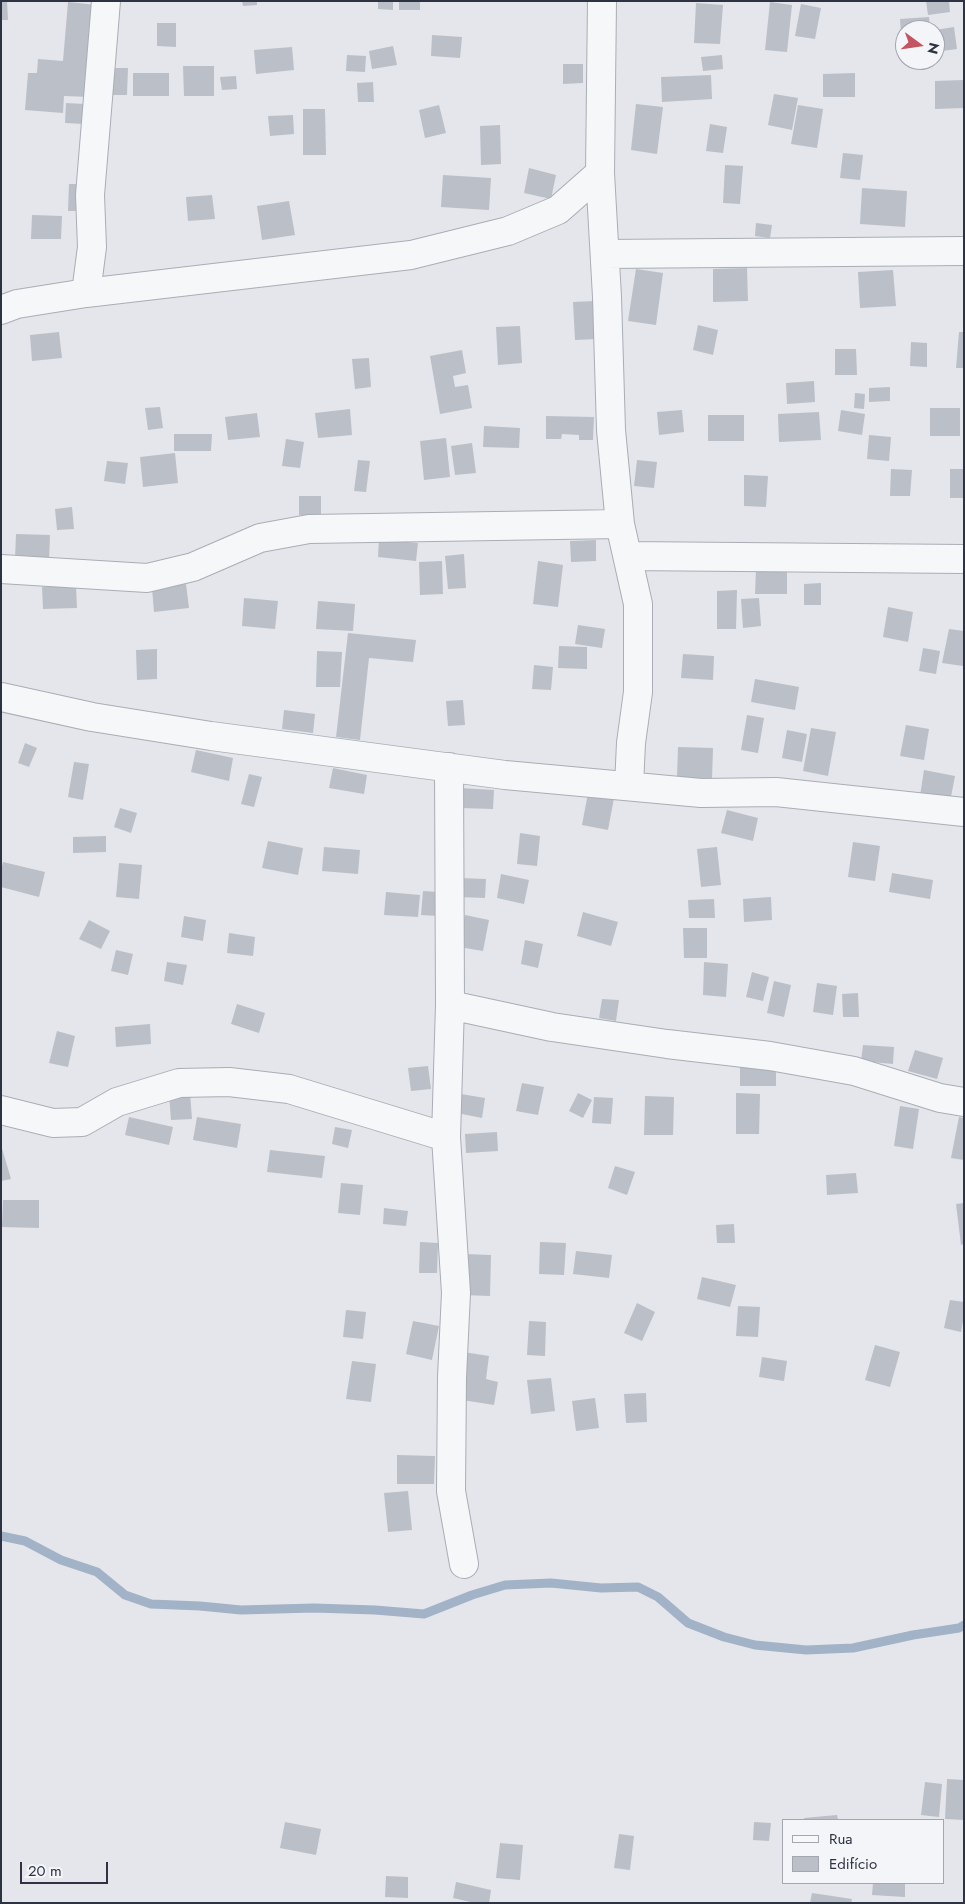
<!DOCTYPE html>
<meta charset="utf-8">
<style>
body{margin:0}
#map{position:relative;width:965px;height:1904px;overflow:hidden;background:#e4e6eb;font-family:Jost,sans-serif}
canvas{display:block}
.frame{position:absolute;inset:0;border:2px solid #2d3342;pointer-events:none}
.legend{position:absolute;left:782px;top:1819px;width:162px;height:65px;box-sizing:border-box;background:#f3f5f8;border:1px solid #a4a7af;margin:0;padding:6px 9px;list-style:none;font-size:15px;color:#2d3342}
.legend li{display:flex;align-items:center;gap:10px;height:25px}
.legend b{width:25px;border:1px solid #a4a7af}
.north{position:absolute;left:895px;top:20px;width:50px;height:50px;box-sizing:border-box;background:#f3f5f8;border:1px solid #a4a7af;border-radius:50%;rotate:104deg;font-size:14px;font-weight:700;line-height:20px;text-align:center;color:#2d3342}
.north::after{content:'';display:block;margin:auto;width:18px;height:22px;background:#c4545f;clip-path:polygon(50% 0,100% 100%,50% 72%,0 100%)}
.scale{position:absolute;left:20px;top:1862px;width:88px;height:22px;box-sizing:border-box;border:2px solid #2d3342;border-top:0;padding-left:6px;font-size:15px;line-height:18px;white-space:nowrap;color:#2d3342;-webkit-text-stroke:4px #f3f5f8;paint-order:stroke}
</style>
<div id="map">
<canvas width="965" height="1904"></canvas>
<div class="frame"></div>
<ul class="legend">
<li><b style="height:6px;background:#f6f7f9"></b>Rua</li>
<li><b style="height:14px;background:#bbbfc7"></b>Edifício</li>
</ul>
<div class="north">N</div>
<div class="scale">20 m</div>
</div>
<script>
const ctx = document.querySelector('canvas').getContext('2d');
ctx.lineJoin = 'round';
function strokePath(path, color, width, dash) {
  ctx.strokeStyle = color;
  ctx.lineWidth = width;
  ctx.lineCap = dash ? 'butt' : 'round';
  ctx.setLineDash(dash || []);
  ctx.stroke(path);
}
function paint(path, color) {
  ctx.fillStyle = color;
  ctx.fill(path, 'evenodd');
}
strokePath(new Path2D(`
 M1,1536L25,1541L61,1560L97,1572L125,1595L151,1604L200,1606L241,1610L314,1608L375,1610L424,1614L472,1595L505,1585L551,1583L601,1588L638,1587L658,1597L688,1623L724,1637L755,1645L806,1650L853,1648L913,1635L959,1628L964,1625`), '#a2b2c7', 9);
paint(new Path2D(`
 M1,1H7L8,20H1Z
 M242,1H257V5L243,6Z
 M378,1H393V10L378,9Z
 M399,1H420V10H399Z
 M926,1H949L950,12L928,15Z
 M68,2L97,5L89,97L64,96L63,113L25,110L28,73H37L38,59L63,61Z
 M770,2L792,5L787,52L765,50Z
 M696,3L723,5L720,44L694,43Z
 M801,4L821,8L815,39L795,36Z
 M929,17L930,30H905V58H903L900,19Z
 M157,23H176V47L157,46Z
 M954,27L957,49L935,52V30Z
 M432,35L462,37L460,58L431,56Z
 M393,46L397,65L372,69L369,51Z
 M292,47L294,70L256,74L254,50Z
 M347,55L366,56L365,72L346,71Z
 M722,55L723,69L703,71L701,57Z
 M563,64H583V83L563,84Z
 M183,66H214V96H184Z
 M106,68H128L127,95H105Z
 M133,73H169V96H133Z
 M855,73V97H823V74Z
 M711,75L712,99L662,102L661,77Z
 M236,76L237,89L222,90L220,77Z
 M964,80V108L935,109V81Z
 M373,82L374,102H358L357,83Z
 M774,94L798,98L792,130L768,125Z
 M66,103L85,104L84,124L65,123Z
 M636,104L663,107L657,154L631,150Z
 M439,105L446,133L425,138L419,110Z
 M798,105L823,109L817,148L791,144Z
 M303,109H325L326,155H303Z
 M293,115L294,134L270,136L268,116Z
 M710,124L727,127L723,153L706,151Z
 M500,125L501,164L481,165L480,126Z
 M843,153L863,155L860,180L840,178Z
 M725,165L743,166L740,204L723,203Z
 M529,168L556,175L551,199L524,193Z
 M443,175L491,178L489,210L441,207Z
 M69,184H85L84,211H68Z
 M862,188L907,191L905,227L860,224Z
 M212,195L215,219L188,221L186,197Z
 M289,201L295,235L262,240L257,206Z
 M32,215L62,216L61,239H31Z
 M756,223L772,225L770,238L755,236Z
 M747,268L748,301L713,302V269Z
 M636,269L663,273L656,325L628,321Z
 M893,270L896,306L860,308L858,272Z
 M595,301L598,339L575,340L573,302Z
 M698,325L718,330L713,355L693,350Z
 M520,326L522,363L498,365L496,327Z
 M59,332L62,358L32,361L30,335Z
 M959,332H964V368H956Z
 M911,342L927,343V367L910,366Z
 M835,349H856L857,375H835Z
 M462,350L466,373L453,376L455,387L468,385L472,408L440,414L430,356Z
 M369,358L371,387L355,389L352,359Z
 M814,381L815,402L787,404L786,383Z
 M890,387V401L869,402V388Z
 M855,393L865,394L864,409L854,408Z
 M160,407L163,428L148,430L145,408Z
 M930,408H960V436H930Z
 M350,409L352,435L318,438L315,413Z
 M682,410L684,432L659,435L657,412Z
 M841,410L865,414L862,435L838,431Z
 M819,412L821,440L779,442L778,414Z
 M257,413L260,437L228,440L225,417Z
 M708,415H744V441H708Z
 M546,416L594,417L593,440H579V435L562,434L561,439H546Z
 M484,426L520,428L519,448L483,447Z
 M174,434H212L211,451H174Z
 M869,435L891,437L889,461L867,459Z
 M446,438L450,477L424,480L420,441Z
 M286,439L304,442L300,468L282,466Z
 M472,443L476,473L455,475L451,446Z
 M175,453L178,483L143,487L140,457Z
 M358,460L370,461L366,492L354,491Z
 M637,460L657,462L654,488L634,486Z
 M107,461L128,463L125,484L104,481Z
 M891,469L912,470L910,496H890Z
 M950,469H964V498H950Z
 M744,475L768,476L766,507L744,506Z
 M299,496H321V516L299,515Z
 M72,507L74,529L57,530L55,509Z
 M16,534L50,535L49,561L15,560Z
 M379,539L418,543L416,561L378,557Z
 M596,540V561L571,562L570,541Z
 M464,554L466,588L448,589L445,556Z
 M442,561L443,594L420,595L419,562Z
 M538,561L563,565L558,607L533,604Z
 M756,569L787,570V594H755Z
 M821,583V605H804V584Z
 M186,584L189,608L154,612L152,588Z
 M76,586L77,608L43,609L42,587Z
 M737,590L736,629H717V591Z
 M244,598L278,601L275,629L242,626Z
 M759,598L761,626L743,628L741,599Z
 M318,601L355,604L353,631L316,629Z
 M888,607L913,612L908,642L883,637Z
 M578,625L605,629L602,648L575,644Z
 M949,629L964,631L963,666L942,663Z
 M348,633L416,640L413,662L369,658L360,740L336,737Z
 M559,646L587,647V669L558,668Z
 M923,648L940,651L936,674L919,671Z
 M157,649V679L137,680L136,650Z
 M317,651L342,652L340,687H316Z
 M683,654L714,656L713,680L681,678Z
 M534,665L553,667L551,690L532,689Z
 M755,679L799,687L795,710L751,702Z
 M463,700L465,725L448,726L446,701Z
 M284,710L315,714L313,733L282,729Z
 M747,715L764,718L758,753L741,750Z
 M906,725L929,729L924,760L900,756Z
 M811,728L836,732L828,776L803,771Z
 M787,730L807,734L802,762L782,758Z
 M25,743L37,748L29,767L18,763Z
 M678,747L713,748L712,779L677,778Z
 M196,750L233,758L229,781L191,772Z
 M74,762L89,764L83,800L68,797Z
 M333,768L367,775L364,794L329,788Z
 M924,770L955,776L950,802L920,796Z
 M249,774L262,777L254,807L241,804Z
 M460,788L494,790L493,809L460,808Z
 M588,793L614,798L608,830L582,825Z
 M120,808L137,813L131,833L114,827Z
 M727,810L758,818L753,841L721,833Z
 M520,833L540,836L537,866L517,864Z
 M106,836V852L73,853V837Z
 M268,841L303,848L298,875L262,868Z
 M853,842L880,846L875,881L848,877Z
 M324,847L360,850L358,874L322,871Z
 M717,847L721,885L701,887L697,849Z
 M3,862L45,872L39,897L1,887V870Z
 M119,863L142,865L139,899L116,897Z
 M892,873L933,880L930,899L889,892Z
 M501,874L529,880L524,904L497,898Z
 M459,878L486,879L485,898L459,897Z
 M423,891L439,892L438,916L421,915Z
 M386,892L420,895L418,917L384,915Z
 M771,897L772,920L744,922L743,899Z
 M714,899L715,918H689L688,900Z
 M583,912L618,922L611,946L577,936Z
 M465,915L489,920L483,951L459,947Z
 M184,916L206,920L203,941L181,937Z
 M89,920L110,931L101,949L79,939Z
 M683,928H707V958H684Z
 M229,933L255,937L253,956L227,953Z
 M525,940L543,944L538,968L521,964Z
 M116,950L133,954L128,975L111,971Z
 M167,962L187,965L183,985L164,981Z
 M704,962L728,964L726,997L703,995Z
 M752,972L769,977L763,1001L746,997Z
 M774,981L791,985L784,1017L767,1013Z
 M817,983L837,986L833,1015L813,1012Z
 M858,993L859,1017H843L842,994Z
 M602,999L619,1000L616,1021L599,1018Z
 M237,1004L265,1013L259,1033L231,1024Z
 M150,1024L151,1044L116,1047L115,1027Z
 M57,1031L75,1036L68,1067L49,1063Z
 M863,1045L894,1047L893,1064L861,1061Z
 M915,1050L943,1058L937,1079L908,1071Z
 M428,1066L431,1089L411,1091L408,1068Z
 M740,1066H776V1086H740Z
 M522,1083L544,1087L538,1115L516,1111Z
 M190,1093L192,1119L171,1120L169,1094Z
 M578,1093L592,1100L583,1118L569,1111Z
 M736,1093L760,1094L759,1134H736Z
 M461,1094L485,1098L482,1118L457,1113Z
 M645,1096L674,1097L673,1135H644Z
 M594,1097L613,1098L611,1124L592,1123Z
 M900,1106L919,1109L913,1149L894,1146Z
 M129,1117L173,1127L169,1145L125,1135Z
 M197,1117L241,1124L237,1148L193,1140Z
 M959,1117L964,1118V1160L951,1158Z
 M335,1127L352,1130L348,1148L332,1144Z
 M497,1132L498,1151L466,1153L465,1134Z
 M1,1145L11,1179L1,1181Z
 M270,1150L325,1156L322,1178L267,1172Z
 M615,1166L635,1172L627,1195L608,1188Z
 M856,1173L858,1193L827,1195L826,1175Z
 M341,1183L363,1185L360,1215L338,1213Z
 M3,1200H39V1228L2,1227Z
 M964,1203V1244L961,1245L956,1204Z
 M384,1208L408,1211L406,1226L383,1224Z
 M734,1224L735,1243H717L716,1225Z
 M420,1242L438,1243L437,1273H419Z
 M540,1242L566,1243L564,1275L539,1274Z
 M576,1251L612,1255L609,1278L573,1274Z
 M464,1254L491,1255L490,1296L462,1295Z
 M702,1277L736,1285L730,1307L697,1299Z
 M950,1300L964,1302V1316L961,1332L944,1328Z
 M637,1303L655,1312L642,1341L624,1333Z
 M738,1306L760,1307L758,1337L736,1336Z
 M346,1310L366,1312L363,1339L343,1337Z
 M413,1321L439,1326L432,1360L406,1354Z
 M529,1321L546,1322L545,1356L527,1355Z
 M875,1345L900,1352L890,1387L865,1380Z
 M463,1352L489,1356L486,1379L498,1382L494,1405L456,1399Z
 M762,1357L787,1361L784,1381L759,1377Z
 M352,1361L376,1364L371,1402L346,1399Z
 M551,1378L555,1411L531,1414L527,1380Z
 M646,1393L647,1422L626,1423L624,1394Z
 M595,1398L599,1428L576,1431L572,1401Z
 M397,1455L435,1456L434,1484H397Z
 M408,1491L412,1530L388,1532L384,1493Z
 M947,1779L964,1780V1820L945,1819Z
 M925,1782L942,1784L939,1817L921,1815Z
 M837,1815L838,1820H804V1818Z
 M285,1822L321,1829L316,1855L280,1848Z
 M754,1822L771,1823L769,1841L753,1840Z
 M619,1834L634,1836L630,1870L614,1868Z
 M500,1843L523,1845L520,1880L496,1878Z
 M386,1876L408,1877V1898L385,1897Z
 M456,1882L491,1890L489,1903H475L453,1898Z
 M873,1883H905V1897L872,1895Z
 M812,1893L852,1899L851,1903H810Z`), '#bbbfc7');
const minor = new Path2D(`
 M602,1L600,173L607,297L611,430L620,524L638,604V692L631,743L629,786
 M605,254L964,251
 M86,293L92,247L90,195L106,1
 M1,310L17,304L86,293L411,255L508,231L558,210L600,173
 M628,556L964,559
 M1,569L147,578L193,567L260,538L309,529L620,524
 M1,697L92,717L211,736L505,775L701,793L776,792L964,812
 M449,767L450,1005L446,1137L456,1293L452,1377L451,1491L464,1564
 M450,1005L552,1027L667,1044L770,1056L854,1071L940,1098L964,1102
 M1,1110L53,1123L82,1122L117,1102L179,1083L229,1082L289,1089L446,1137`);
strokePath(minor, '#a9adb5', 30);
strokePath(minor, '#f6f7f9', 28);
</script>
